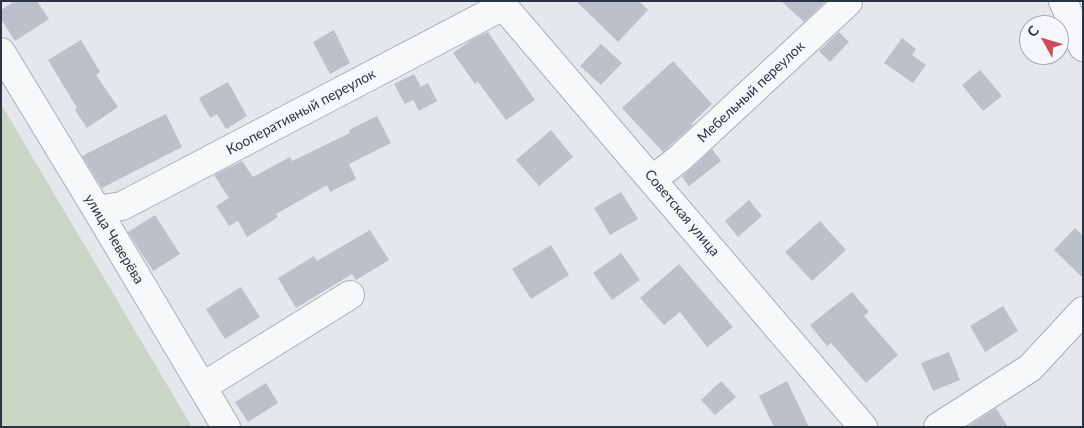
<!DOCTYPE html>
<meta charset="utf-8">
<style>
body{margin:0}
#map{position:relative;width:1084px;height:428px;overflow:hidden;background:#e4e7ec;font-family:Lato,sans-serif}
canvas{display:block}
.frame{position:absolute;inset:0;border:2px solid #2b3445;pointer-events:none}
.north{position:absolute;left:1019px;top:15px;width:50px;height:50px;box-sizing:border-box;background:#f4f6f9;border:1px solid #a4a8b1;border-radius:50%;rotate:309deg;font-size:14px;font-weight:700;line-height:20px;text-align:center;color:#2b3445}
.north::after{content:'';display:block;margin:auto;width:18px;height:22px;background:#d1495b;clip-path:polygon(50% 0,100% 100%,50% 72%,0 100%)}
</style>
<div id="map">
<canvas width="1084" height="428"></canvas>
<div class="frame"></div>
<div class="north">С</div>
</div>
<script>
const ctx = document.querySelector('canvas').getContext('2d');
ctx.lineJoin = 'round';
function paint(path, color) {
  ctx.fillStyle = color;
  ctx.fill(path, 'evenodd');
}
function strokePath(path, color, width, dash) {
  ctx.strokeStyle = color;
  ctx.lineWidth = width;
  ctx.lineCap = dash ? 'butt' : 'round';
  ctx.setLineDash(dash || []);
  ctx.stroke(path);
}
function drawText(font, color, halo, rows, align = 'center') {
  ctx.font = font + ' Lato,sans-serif';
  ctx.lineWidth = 4;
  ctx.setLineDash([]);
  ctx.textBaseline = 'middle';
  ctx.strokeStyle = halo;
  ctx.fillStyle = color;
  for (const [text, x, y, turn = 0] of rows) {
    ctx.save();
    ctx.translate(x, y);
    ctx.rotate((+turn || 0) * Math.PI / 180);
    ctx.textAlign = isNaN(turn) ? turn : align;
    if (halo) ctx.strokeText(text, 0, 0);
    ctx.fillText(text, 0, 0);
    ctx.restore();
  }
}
paint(new Path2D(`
 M1,104L192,427H1Z`), '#c9d6c5');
paint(new Path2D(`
 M15,1H37L49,19L15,41L1,19V10Z
 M576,1H639L648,10L618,42Z
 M781,1H826L804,22Z
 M334,30L350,63L330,74L313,42Z
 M488,32L535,100L506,120L478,82L475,84L453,53L471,40Z
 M839,32L849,42L830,62L819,51Z
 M902,38L916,49L912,55L926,65L913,83L884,63Z
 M81,40L100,72L96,75L118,107L87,128L75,110L77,108L48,60Z
 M601,44L622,63L601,85L580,66Z
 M673,61L712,104L692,123L693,125L663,152L622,108Z
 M980,70L1002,96L983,111L962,85Z
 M414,74L421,87L428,83L437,101L419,111L413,100L405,104L394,84Z
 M228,82L247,116L226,129L217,114L210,118L199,98Z
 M166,114L182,147L102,188L82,156Z
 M377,116L391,143L349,164L356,179L330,192L327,185L276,214L278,217L247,237L238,221L229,226L216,206L229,198L214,175L242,161L253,177L290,157L292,161L350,133L349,130Z
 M551,130L573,157L539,186L516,160Z
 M712,149L721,161L689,186L682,177Z
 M621,192L638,219L610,235L594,208Z
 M749,200L762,216L738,237L725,221Z
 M155,215L180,254L153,271L128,232Z
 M820,221L846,250L812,281L785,252Z
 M1075,228L1083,236V278L1054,250Z
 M370,230L389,260L356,280L352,274L296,308L278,278L314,256L317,261Z
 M551,245L569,275L531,299L512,269Z
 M621,253L640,280L612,300L593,273Z
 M679,264L733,327L707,347L680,312L664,325L640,298Z
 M241,287L260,317L225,339L206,309Z
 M852,292L869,312L864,316L898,355L866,383L831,343L827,346L810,325Z
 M1003,306L1018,331L985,352L970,326Z
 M949,352L960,380L933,391L921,363Z
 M721,381L736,397L715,415L701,400Z
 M787,381L809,427H774L759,396Z
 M266,383L278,403L248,422L235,402Z
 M996,408L1008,427H967Z`), '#bbc0ca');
const minor = new Path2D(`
 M499,1L863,427
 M1063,1L1083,47
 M1,52L97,210L226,427
 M653,179L679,159L848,2
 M97,210L122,206L503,6
 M202,387L350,295
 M938,427L1030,368L1083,311`);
strokePath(minor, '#a9aeb7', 30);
strokePath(minor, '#f7f8fa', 28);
drawText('14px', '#2b3445', '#f4f6f9', [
 ["Мебельный переулок",751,92,-43],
 ["Кооперативный переулок",301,112,-28],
 ["Советская улица",682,213,50],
 ["улица Чеверёва",114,239,59]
]);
</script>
